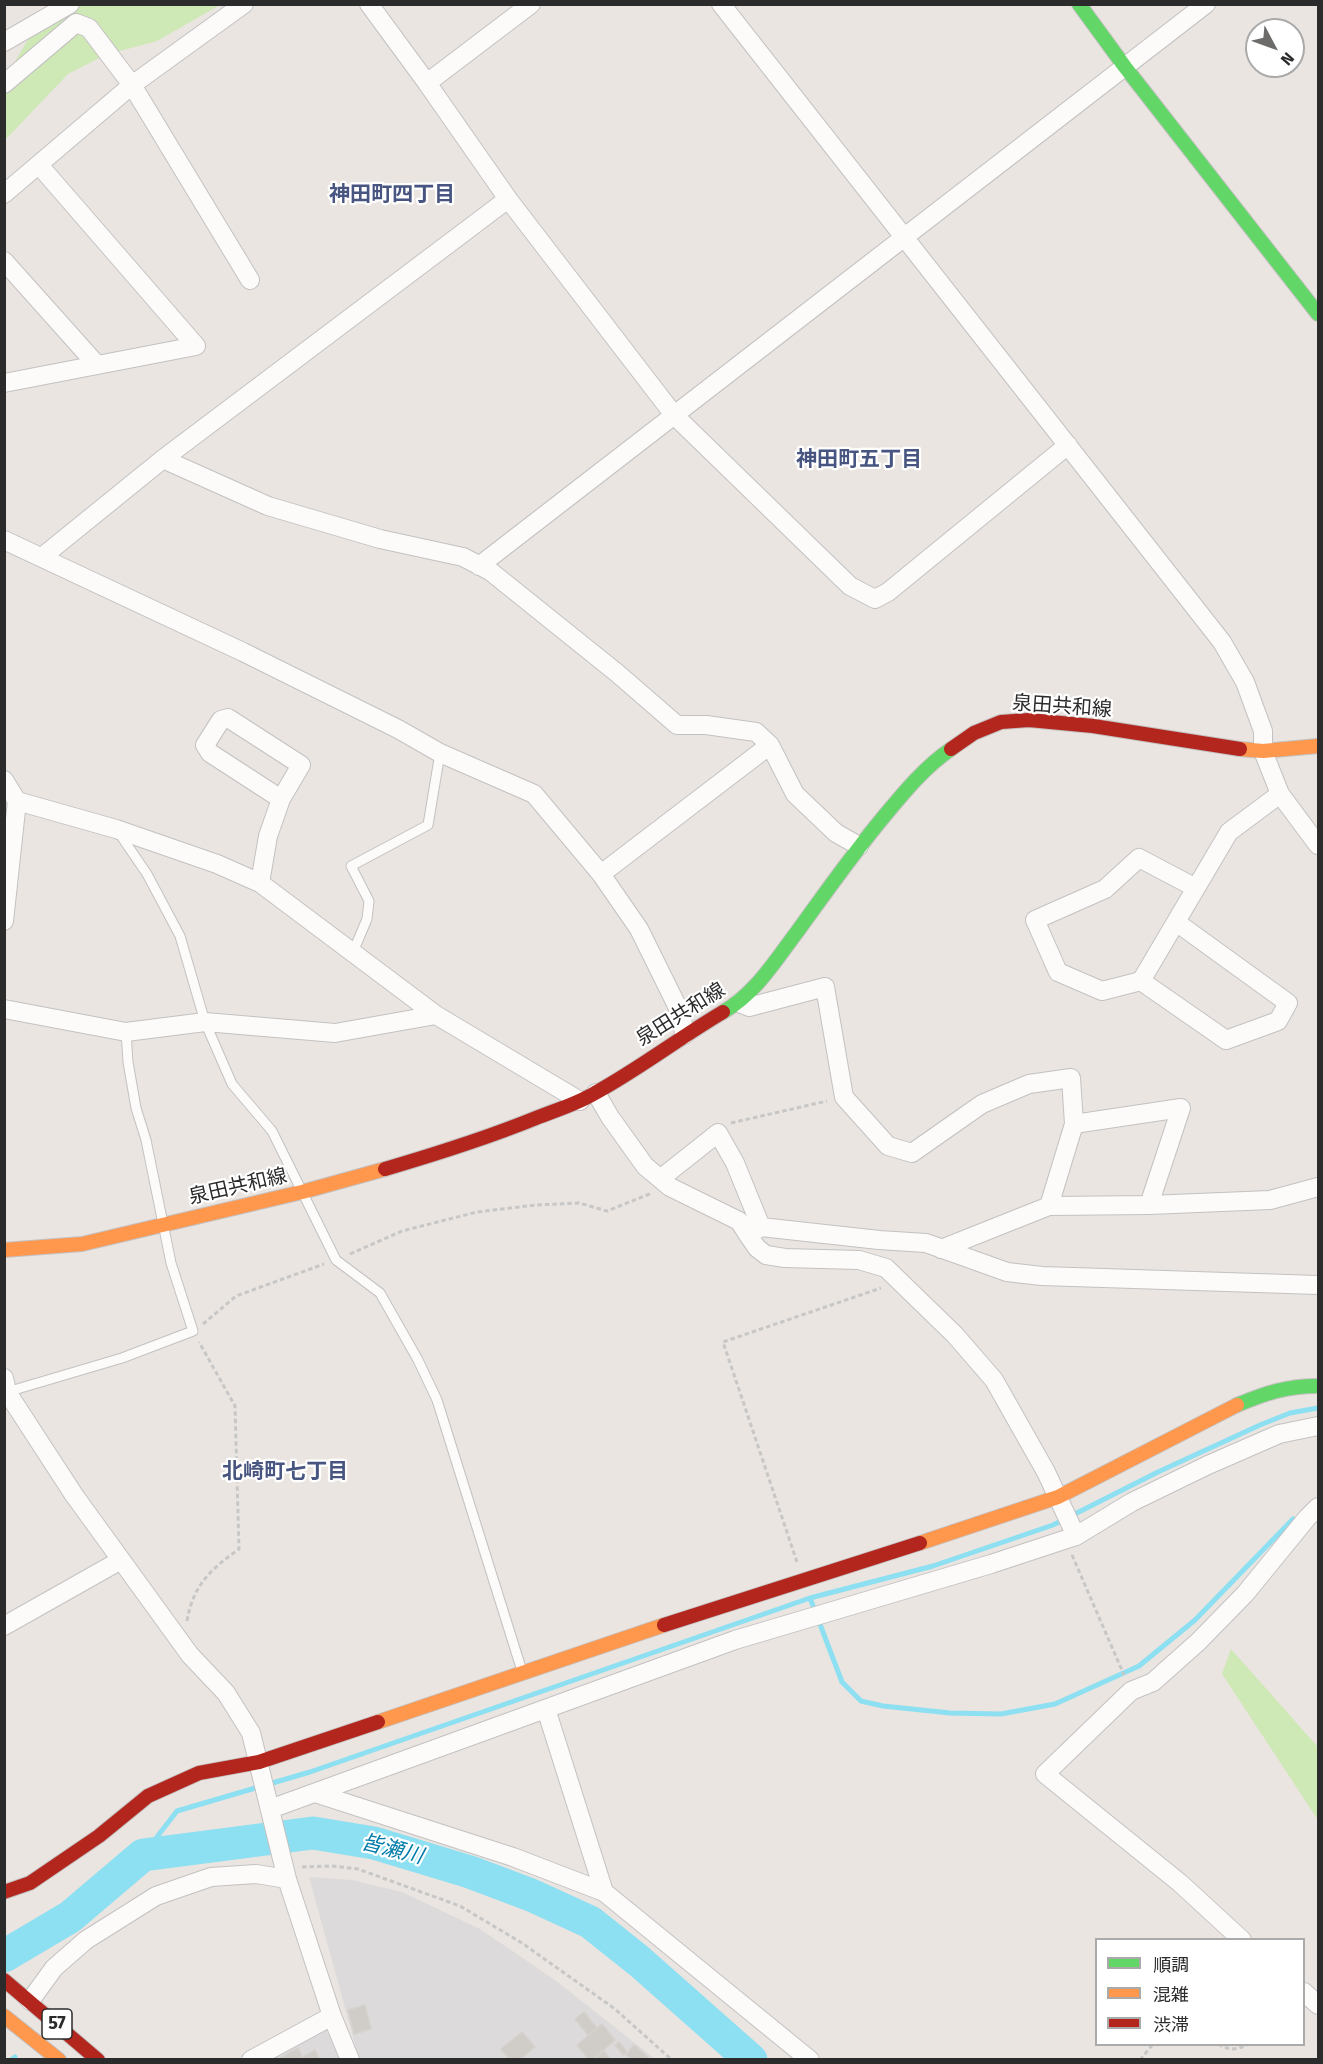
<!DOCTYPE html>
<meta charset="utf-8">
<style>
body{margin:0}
#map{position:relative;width:1323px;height:2064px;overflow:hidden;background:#eae5e0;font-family:"Fira Sans","Noto Sans JP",sans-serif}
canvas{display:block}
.frame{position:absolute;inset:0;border:6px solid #2b2b2b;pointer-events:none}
.legend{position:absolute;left:1095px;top:1938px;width:210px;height:108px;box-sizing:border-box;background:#fff;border:2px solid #aaa;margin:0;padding:8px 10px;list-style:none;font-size:18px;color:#2b2b2b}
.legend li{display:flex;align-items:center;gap:12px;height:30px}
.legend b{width:30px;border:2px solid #aaa}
.north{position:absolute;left:1245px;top:18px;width:60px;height:60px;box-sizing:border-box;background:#fff;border:2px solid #aaa;border-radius:50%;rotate:131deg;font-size:16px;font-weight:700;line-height:24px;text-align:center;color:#2b2b2b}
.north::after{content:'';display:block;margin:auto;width:21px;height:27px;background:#6e6c6a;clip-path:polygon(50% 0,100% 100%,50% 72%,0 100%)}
</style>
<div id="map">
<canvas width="1323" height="2064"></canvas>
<div class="frame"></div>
<ul class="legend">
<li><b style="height:8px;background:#63d668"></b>順調</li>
<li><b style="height:8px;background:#ff974d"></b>混雑</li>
<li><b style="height:8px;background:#b3261e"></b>渋滞</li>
</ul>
<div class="north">N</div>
</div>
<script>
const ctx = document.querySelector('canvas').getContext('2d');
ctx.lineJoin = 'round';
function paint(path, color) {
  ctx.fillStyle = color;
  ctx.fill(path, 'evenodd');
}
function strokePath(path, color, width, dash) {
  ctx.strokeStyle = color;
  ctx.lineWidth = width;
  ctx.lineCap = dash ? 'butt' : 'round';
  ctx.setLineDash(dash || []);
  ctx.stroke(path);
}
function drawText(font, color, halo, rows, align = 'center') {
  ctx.font = font + ' "Fira Sans","Noto Sans JP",sans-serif';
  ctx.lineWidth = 4.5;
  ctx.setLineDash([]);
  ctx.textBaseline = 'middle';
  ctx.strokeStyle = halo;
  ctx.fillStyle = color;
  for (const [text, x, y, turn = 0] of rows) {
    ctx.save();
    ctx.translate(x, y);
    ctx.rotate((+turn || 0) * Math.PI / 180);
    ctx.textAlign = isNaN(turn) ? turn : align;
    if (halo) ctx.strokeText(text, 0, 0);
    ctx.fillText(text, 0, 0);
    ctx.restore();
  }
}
paint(new Path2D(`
 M309,1877L352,1880L402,1892L480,1929L555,1980L655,2059H359Z
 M325,2027L340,2059L265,2060Z`), '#dddadc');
paint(new Path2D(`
 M48,5H220L157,41L105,55L68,74L8,137L5,138V79Z
 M1231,1649L1318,1747V1820L1222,1674Z`), '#cee8b6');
strokePath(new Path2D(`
 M810,1598L842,1682L861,1701L883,1706L950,1713L1001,1714L1055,1704L1139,1666L1195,1620L1293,1519
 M143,1855L177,1811L310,1772L810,1598L933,1566L1053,1525L1158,1472L1260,1425L1290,1413L1318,1408
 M11,2060L15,2057`), '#8ddff2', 5);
strokePath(new Path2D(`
 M4,1956L70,1917L143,1855L313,1833L374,1843L470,1872L531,1895L590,1922L639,1961L751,2060`), '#8ddff2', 33);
const building = new Path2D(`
 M365,2005L371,2029L354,2034L348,2010Z
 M584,2012L597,2028L588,2035L575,2019Z
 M602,2024L615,2040L592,2060H589L577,2045Z
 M522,2032L535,2047L519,2060H510L501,2049Z
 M619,2042L627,2052L623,2055L615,2045Z
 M634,2045L651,2060H631L626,2055Z
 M298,2048L304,2060H277Z
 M315,2050L320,2060H305L303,2057Z
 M604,2051L611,2060L594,2059Z`);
paint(building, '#d0cdc9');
strokePath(building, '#d5d1cc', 1.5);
const lane = new Path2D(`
 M119,833L147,874L180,936L205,1022L232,1084L272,1131L336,1260L380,1293L418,1360L437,1400L522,1671
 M353,952L367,919L369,901L351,866L428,825L440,753
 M7,1392L122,1358L193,1331L171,1263L146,1140L136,1108L128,1062L126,1032`);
const street = new Path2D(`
 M369,4L427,83L508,199L674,415L850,586L875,599L888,592L1068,445
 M721,4L1222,642L1245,682L1263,731V751L1280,794L1318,845
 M4,42L70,4
 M427,83L531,4
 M4,84L76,23L89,28L132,85L250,280
 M4,194L132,85L244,4
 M4,261L97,365
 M4,383L196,346L39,165
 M163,459L268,506L380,539L463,557L490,571L617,673L677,725H706L756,732L770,745L795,794L836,833L859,846
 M4,540L243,652L398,729L440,753L534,794L601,874L639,929L682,1016L684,1035
 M42,557L163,459L508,199
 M479,566L1206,4
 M4,780L17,801L4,921
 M17,801L116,829L217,864L260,883L436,1015L580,1101
 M601,874L770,745
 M260,883L268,836L281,799L301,765L228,718L221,720L205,745L210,753L281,799
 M1196,888L1139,858L1105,889L1035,920L1058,972L1102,991L1141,981L1229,832L1280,794
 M1141,981L1226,1040L1278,1021L1288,1003L1176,922
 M739,1003L749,1007L825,987L844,1097L888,1146L912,1153L982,1104L1029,1084L1071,1078L1074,1124
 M4,1009L126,1032L205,1022L335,1033L436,1015
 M596,1093L610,1117L645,1166L670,1187L739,1221L748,1235
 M660,1179L718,1133L735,1163L761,1227
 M1049,1206L1074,1124L1181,1108L1149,1205
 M941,1249L1049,1206L1149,1205L1270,1200L1318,1187
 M4,1378L7,1392L74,1495L190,1655L226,1693L251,1733L287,1879L332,2016L350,2060
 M1076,1536L1046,1472L994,1380L955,1335L886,1268L859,1260L785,1258L766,1255L757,1248L748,1235L761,1227L879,1240L926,1243L1007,1272L1042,1276L1318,1285
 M4,1626L121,1560
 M546,1709L604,1892
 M315,1793L513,1857L604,1892L810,2060
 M270,1809L735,1640L991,1564L1076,1536L1132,1502L1208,1465L1279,1434L1318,1426
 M1242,1940L1180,1883L1045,1774L1131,1691L1153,1682L1198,1642L1245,1594L1307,1518L1318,1507
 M1304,1992L1318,2005
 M30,2001L54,1968L86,1940L156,1896L211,1877L256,1874L287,1879
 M251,2060L332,2016`);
const fast = new Path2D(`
 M1079,4L1125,67L1318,314
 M723,1012C755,994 775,961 797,932C826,892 854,852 886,814C905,791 926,766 951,749
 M1237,1405C1266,1393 1286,1386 1318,1386`);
const slow = new Path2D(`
 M1240,749L1263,751L1318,746
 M4,1250L82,1244L302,1192L385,1169
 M920,1543L1058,1497L1237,1405
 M378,1722L664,1625
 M4,2016L59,2060`);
const jam = new Path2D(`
 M951,749L974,733L1001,722L1029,720L1093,726L1240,749
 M385,1169C436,1154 487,1138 536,1118C556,1110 577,1104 595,1093C639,1069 679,1038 723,1012
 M664,1625L920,1543
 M4,1892L30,1883L99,1836L148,1796L199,1773L259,1762L378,1722
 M4,1980L98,2060`);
strokePath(lane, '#c3c1c2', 11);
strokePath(street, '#c3c1c2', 20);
strokePath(fast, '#c3c1c2', 16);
strokePath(slow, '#c3c1c2', 16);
strokePath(jam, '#c3c1c2', 16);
strokePath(new Path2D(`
 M731,1123L827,1101
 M350,1254L402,1231L477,1212L536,1205L579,1203L607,1211L652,1193
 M203,1324L236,1296L324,1264
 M1072,1555L1124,1675
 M797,1562L723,1342L881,1288
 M187,1621C193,1585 211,1569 239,1549L235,1406L199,1342
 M302,1867L333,1866L358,1869L460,1906L522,1943L615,2009L672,2060
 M1218,2044C1230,2051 1237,2050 1249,2044
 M1140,2060L1153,2044`), '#c8c7c7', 3, [4.5, 3]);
strokePath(lane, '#fcfbfa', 9);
strokePath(street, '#fcfbfa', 18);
strokePath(fast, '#63d668', 14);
strokePath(slow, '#ff974d', 14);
strokePath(jam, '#b3261e', 14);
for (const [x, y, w] of [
 [57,2024,30]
]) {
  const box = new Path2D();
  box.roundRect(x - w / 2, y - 15, w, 30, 4.5);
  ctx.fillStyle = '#fff';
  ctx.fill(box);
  strokePath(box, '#2b2b2b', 1.5);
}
drawText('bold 18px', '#2b2b2b', null, [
 ["57",57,2024]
]);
drawText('20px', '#2b2b2b', '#fff', [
 ["泉田共和線",1062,707,4],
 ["泉田共和線",681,1015,-32],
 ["泉田共和線",238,1187,-13]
]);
drawText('bold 21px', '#475580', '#fff', [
 ["神田町四丁目",392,195],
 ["神田町五丁目",859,460],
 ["北崎町七丁目",285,1472]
]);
drawText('italic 21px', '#017ba9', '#fff', [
 ["皆瀬川",392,1850,14]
]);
</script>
